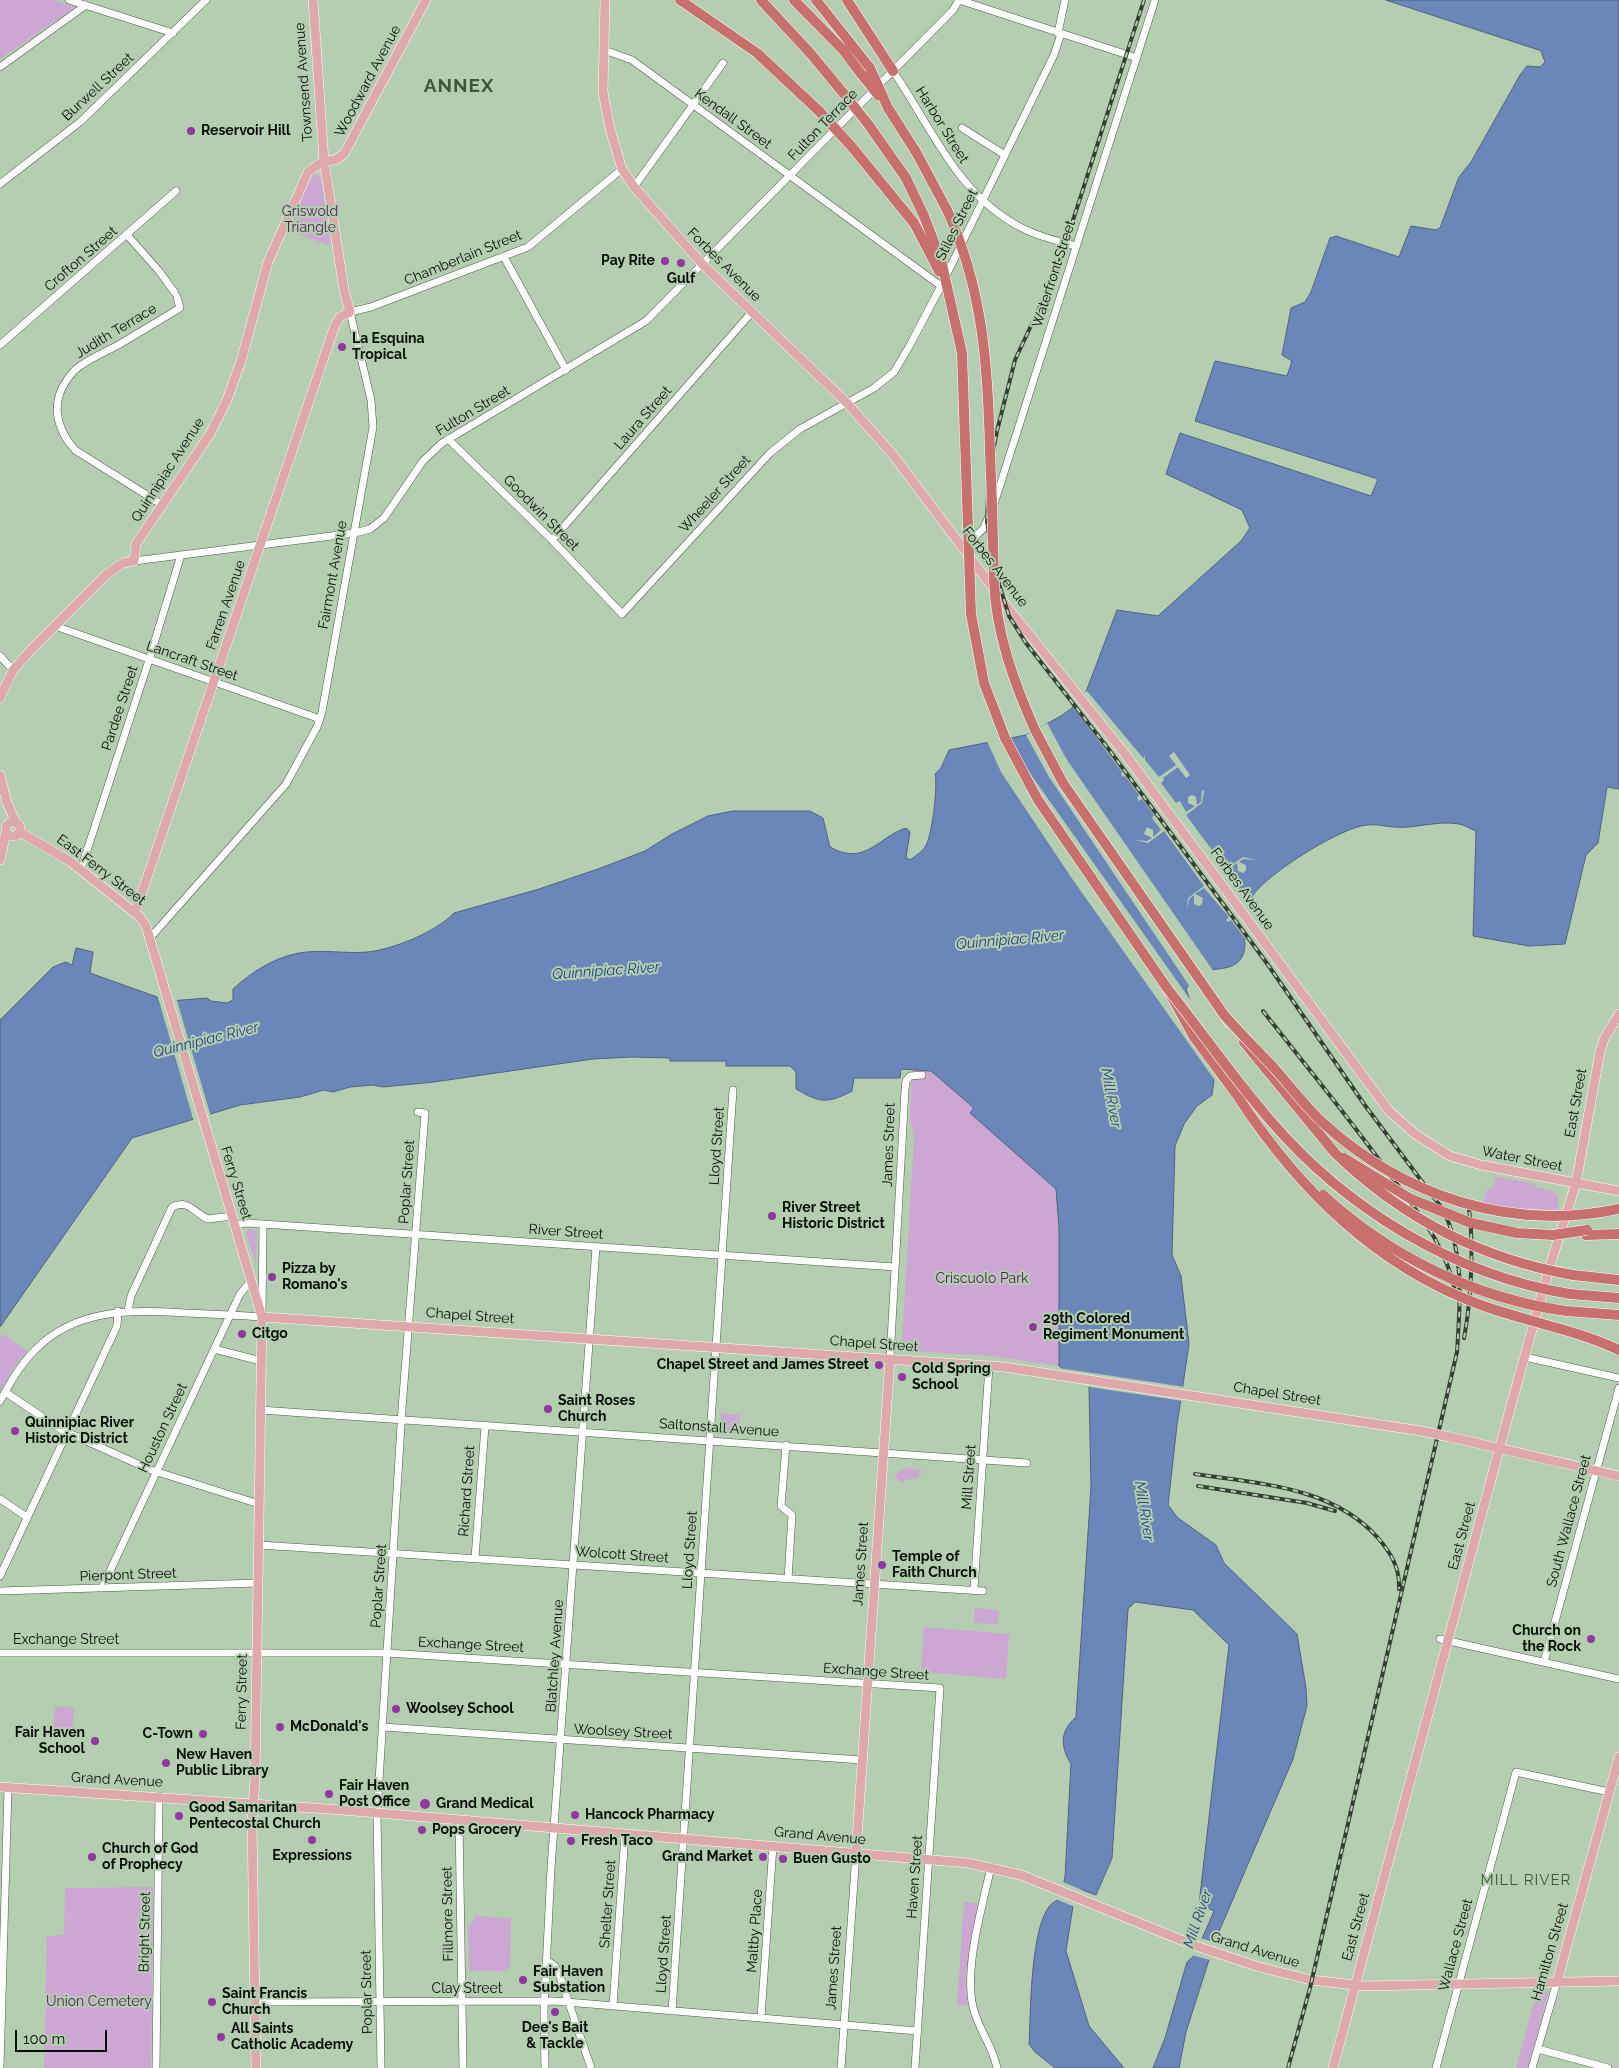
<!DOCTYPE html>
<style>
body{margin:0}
#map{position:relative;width:1619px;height:2068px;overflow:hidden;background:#b4ceb0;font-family:Raleway,sans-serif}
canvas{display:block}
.scale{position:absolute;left:15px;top:2030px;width:92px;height:22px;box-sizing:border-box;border:2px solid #060f05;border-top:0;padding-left:6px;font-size:15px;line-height:18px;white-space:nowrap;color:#060f05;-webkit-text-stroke:4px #b4ceb0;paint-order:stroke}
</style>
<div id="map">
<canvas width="1619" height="2068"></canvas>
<div class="scale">100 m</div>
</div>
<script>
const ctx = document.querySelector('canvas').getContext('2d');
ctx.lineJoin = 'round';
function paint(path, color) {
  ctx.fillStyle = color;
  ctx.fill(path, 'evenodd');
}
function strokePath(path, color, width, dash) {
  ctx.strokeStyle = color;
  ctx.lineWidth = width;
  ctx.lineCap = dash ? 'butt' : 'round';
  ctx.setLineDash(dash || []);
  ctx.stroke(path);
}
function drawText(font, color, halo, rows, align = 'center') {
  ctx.font = font + ' Raleway,sans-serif';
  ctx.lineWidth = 4;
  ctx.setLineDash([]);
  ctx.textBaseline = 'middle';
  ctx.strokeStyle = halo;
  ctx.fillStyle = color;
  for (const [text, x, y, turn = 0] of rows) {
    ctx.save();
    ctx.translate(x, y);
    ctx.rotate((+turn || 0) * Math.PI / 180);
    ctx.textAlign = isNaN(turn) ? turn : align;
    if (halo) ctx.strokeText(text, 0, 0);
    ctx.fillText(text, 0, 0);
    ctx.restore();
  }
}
paint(new Path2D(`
 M0,0H54L76,7L0,59Z
 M313,173L321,177L331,246L287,230L310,176Z
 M912,1070L931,1071L974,1108L971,1113L1056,1189L1059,1228V1366L992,1356L913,1351L902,1341L914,1138L910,1119Z
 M1494,1176L1535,1184V1187L1554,1191L1559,1199L1557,1210L1514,1208L1483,1203L1487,1190L1496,1184Z
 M249,1229L257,1231L256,1265L246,1233Z
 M3,1334L27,1351L15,1366L0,1392V1337Z
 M721,1413L740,1415L739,1434L720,1433Z
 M908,1468L923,1471L917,1479H908L901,1483L894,1476L900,1471Z
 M975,1608L999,1610L998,1624L974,1623Z
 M924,1627L1009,1634L1006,1679L921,1672Z
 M55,1706L71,1707L74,1709L72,1735L53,1734Z
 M153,1887L151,2068H44L47,1936L64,1935L65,1888Z
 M964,1902L980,1904L965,1981L968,2005L957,2006Z
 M476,1916L511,1918L510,1967L506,1971H469L468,1927Z
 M1537,1991H1549L1528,2068H1516Z`), '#cda7d3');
const water = new Path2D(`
 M1386,0H1619V789L1607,787L1598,843L1586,855L1565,944L1529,946L1473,936L1476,831C1471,829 1464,825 1459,824C1438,820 1415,829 1394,827C1380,826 1376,823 1361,826C1333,833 1270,872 1253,895C1250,900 1244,910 1243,916C1241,929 1249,944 1242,957C1229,978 1205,958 1186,989L1215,1072L1212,1095L1197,1106L1184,1124L1175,1146L1172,1255L1181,1276L1189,1344L1177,1425L1168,1505L1178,1518L1216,1545L1224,1563L1297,1634L1306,1688L1307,1706L1293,1759L1215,1941L1186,2032L1179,2068H1153L1165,2038L1187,1962L1195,1955L1214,1911L1199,1904L1229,1645L1193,1610L1135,1602L1128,1609L1112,1858L1096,1895L1080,1889L1073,1906L1066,1951L1089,2026L1124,2068H1055L1035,2052L1029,2044C1031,2018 1029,1902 1060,1900L1065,1877L1071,1764C1060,1746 1060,1731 1076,1717L1091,1487L1089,1387L1059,1366V1228L1056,1189L970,1113L974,1108L931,1071L901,1069L900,1078H854L852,1091C827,1104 820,1103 796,1089V1072L790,1066H726V1061H670V1058L632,1057L593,1059L434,1082L383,1087L373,1085L350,1087L333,1092L324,1090L300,1097L240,1105L132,1138L0,1327V1020L53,967L66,962L72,965L76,948L93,952L90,973L157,997L158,1002L207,998L211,1001L227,1003L233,1000V989C252,972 273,958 299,953C322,949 345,954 368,952C394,949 436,932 454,913L539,889L598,869L645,851L672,834L708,816L733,811H810L823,818L830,847C865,867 878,837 906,828L910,832L906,857L910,860C915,856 922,852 925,847C932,838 938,786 935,774L941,768L949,750L1026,735L1061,716L1072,708L1080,696L1086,692L1117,610L1158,616L1241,541L1250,528L1242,510L1166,474L1180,433L1371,496L1378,479L1195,421L1215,361L1287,376L1292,361L1282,355L1291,308L1305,302L1311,292L1330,238L1336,236L1399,257L1411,226L1436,230L1440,228L1459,177L1471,162L1520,75L1527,66L1540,67L1545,62L1541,51Z`);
paint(water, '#6b87ba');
strokePath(water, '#4d6384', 1);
paint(new Path2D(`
 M1087,691L1143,758L1145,756V760L1159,777L1176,765L1169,756L1174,752L1190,775L1186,778L1178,767L1163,778L1164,780L1161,783L1176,803L1180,801L1186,812L1195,806L1188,803V797L1192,795L1196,797L1197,805L1201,802L1202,790L1204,791L1202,803L1186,815L1226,869L1243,857L1256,860L1243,859L1239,862L1246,865V870L1243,873L1238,871L1237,863L1229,869L1239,882L1236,885L1249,903L1252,900L1253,901L1246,916L1247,940L1245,944L1246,940L1231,920L1228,922L1226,920L1229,917L1204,888L1195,894L1203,898L1202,904L1199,906L1194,904V895L1189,899L1187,911L1188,898L1204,886L1164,831L1148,843L1135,840L1147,841L1152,838L1144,834L1147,827L1153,830V837L1161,830L1152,818L1154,815L1142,799L1139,801L1137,798L1139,795L1125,776L1123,777L1121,774L1122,772L1072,705L1075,699Z
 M1047,723L1067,760L1214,972H1207L1195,980L1190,987L1049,777L1026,735Z
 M1005,738L1194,1005L1217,1072L1216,1082L1073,880L1001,772L987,741Z
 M176,997L211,1117L194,1122L159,1001Z
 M1059,1368L1185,1387L1183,1401L1083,1386Z
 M1063,1882L1082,1890L1075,1907L1058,1900Z
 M1200,1938L1217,1943L1210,1960L1192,1955Z`), '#b4ceb0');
const minor = new Path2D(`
 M69,0L173,33
 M959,0L1137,58
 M1058,33L1065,0
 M604,50L632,60L941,286
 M0,67L86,5
 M893,71C932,128 957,195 1022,228C1039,237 1058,241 1076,246
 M962,128L1005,155
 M0,184L80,122L206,0
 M634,187L723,63
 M128,236L159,271L175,293
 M504,257L566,370
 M0,345L176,191
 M448,439L552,540L622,614L770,453L800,429L874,388L894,372L910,345L941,286L1054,55L1061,34
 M161,504L75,450C53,425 50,397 74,371C85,360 106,352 120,344C140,332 160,320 180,308L177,297
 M552,540L752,312
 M966,545L984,528L995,501L1155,0
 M134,561L355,533L370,529L384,518L423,461L442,443L646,321L953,10L959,0
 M55,626L320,719
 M0,656L13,670
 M81,869L149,660L181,555
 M150,938L286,784L317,727L322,712L373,427L371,400L350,312L371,307L528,247L622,169
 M235,1225L246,1223L263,1224L895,1267
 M128,1311L131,1296L172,1207C189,1199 194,1213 208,1219L232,1216
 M214,1349L261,1361
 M1525,1357L1619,1378
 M890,1359L905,1090L906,1081L910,1076L922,1075
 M5,1392L62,1430L151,1470L259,1504
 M0,1401C10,1383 20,1365 35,1350C76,1308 131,1310 185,1313C211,1314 236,1315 262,1317L263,1224
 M260,1410L1027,1463
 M786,1445L781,1506L792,1515L788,1579
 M0,1499L27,1517
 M259,1545L983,1591
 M475,1558L485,1426
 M0,1576L117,1326L118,1311
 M102,1588L240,1294L251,1281
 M974,1590L989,1366
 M0,1591L258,1583
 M1440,1639L1619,1679
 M0,1653H387L940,1688L915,2068
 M1544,1662L1619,1388
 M383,1727L862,1760
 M459,1820L463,2068
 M991,1867C982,1907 964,1968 973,2007C978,2029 993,2046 997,2068
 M548,1961L555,1966L559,1974L591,2068
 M255,2002L554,2001L918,2031
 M613,2006L625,1834
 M672,2011L733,1090
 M761,2017L773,1846
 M1538,2049L1608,2068
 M0,2068L8,1788
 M156,2068L159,1796
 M381,2068L377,1813L402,1409L425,1113L418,1112
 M545,2068L544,2011L551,1868L596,1247
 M841,2068L856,1853
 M1436,2068L1516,1772L1609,1792
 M1532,2068L1557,1982`);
const major = new Path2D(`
 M605,0L603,92L610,129L622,169L634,187L703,265L847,403L893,455L1005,604L1125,754L1389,1111L1415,1134L1450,1156L1481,1165L1619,1191
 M0,698L13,670L32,649L106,575L123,563L134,561L136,544L210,434L227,400L241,361L268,262L308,172L324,161L335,160L344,154L426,0
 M0,775L7,803L16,823
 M6 829a7 7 0 1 1 14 0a7 7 0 1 1-14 0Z
 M20,832L71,862L140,917L146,926L262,1317L255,1779L252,1823L256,2068
 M0,860L6,832
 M135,913L335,325L340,317L350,312L344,290L324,161L313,0
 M262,1317L1004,1367L1421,1431
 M1450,1437L1619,1476
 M0,1787L342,1810L968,1863L1021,1875L1196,1946L1259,1967L1311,1980L1363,1986L1619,1981
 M856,1853L890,1359
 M1557,1982L1619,1757
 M1333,2068L1510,1409L1549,1269L1576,1183L1600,1052L1604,1039L1619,1014`);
const highway = new Path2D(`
 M680,0L757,53L819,111
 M761,0L811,54L844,94
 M794,0L843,50L862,75
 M816,0L870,68
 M847,0L893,71
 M888,108L916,152L947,210
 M868,124L906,178L924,216
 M852,147L914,223
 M1035,730L1063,783L1229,1022
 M1005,738L1038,800L1167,988L1194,1037L1245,1106
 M1244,1042L1335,1153
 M1471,1223L1517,1233L1553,1235
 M1586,1235L1619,1234
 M1573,1275L1619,1280
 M1570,1294L1619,1298
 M1566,1311L1619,1315`);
strokePath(minor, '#455d42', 8);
strokePath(major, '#fff', 10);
strokePath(highway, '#fff', 11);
strokePath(minor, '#fff', 7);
strokePath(major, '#dea9a8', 9);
strokePath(highway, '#c8706e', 10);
const rail = new Path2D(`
 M1144,0L1057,270L1015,360L997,431L989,473L987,522L996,574L1009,616L1026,643L1110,751L1266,962L1364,1104L1444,1211C1465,1257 1460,1303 1457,1352L1310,1988L1288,2068
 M1263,1011C1306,1066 1351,1120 1391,1176C1419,1214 1445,1244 1455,1291
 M1464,1338C1471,1302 1474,1246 1469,1209
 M1195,1474C1259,1484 1332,1486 1378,1538C1391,1553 1400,1568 1399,1589
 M1198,1486L1307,1503L1335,1511`);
strokePath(rail, '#344132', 4);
strokePath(rail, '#b4ceb0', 2, [5.5]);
const majorBridge = new Path2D(`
 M1421,1431L1450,1437`);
const highwayBridge = new Path2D(`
 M870,68L888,108
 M862,75L878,95
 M844,94L868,124
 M819,111L852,147
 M947,210C983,289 988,366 990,452C992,495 993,538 994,581C996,633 1014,683 1035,730
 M924,216L941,260L962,353L971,614L984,683L1005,738
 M914,223L939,271
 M1167,988C1202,1032 1233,1078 1270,1120C1346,1209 1454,1275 1570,1294
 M1225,1016C1241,1034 1258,1051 1274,1068C1290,1086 1304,1105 1322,1122C1403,1196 1510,1232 1619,1209
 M1240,1100C1300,1190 1375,1265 1478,1304C1524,1321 1574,1329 1619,1350
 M1335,1153C1402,1218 1481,1259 1573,1275
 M1344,1158L1411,1199L1471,1223
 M1323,1195C1391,1257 1474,1298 1566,1311
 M1553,1235L1587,1230`);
strokePath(majorBridge, '#fff', 10, []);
strokePath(highwayBridge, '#fff', 11, []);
strokePath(majorBridge, '#dea9a8', 9);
strokePath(highwayBridge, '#c8706e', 10);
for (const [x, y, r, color] of [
 [191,131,5,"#9236a1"],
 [665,261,5,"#9236a1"],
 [681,263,5,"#9236a1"],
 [342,347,5,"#9236a1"],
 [772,1216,5,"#9236a1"],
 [272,1277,5,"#9236a1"],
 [1033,1327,5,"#9236a1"],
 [242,1334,5,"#9236a1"],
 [879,1365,5,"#9236a1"],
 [902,1377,5,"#9236a1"],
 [548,1409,5,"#9236a1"],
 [15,1431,5,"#9236a1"],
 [882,1565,5,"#9236a1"],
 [1591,1639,5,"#9236a1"],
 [396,1709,5,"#9236a1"],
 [280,1727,5,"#9236a1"],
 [203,1734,5,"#9236a1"],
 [95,1741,5,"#9236a1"],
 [166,1763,5,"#9236a1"],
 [329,1794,5,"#9236a1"],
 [425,1804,6,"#9236a1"],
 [575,1815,5,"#9236a1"],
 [179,1816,5,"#9236a1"],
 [422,1830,5,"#9236a1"],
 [312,1840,5,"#9236a1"],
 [571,1841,5,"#9236a1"],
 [92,1857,5,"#9236a1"],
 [763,1857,5,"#9236a1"],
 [783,1859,5,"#9236a1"],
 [523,1980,5,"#9236a1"],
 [212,2002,5,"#9236a1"],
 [555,2012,5,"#9236a1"],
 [221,2037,5,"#9236a1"]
]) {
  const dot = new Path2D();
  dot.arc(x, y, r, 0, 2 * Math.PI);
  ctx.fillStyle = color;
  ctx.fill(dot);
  strokePath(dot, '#b4ceb0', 2);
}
drawText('14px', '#060f05', '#b4ceb0', [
 ["Woodward Avenue",368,81,-62],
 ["Townsend Avenue",304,82,-94],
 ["Burwell Street",98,87,-43],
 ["Kendall Street",733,119,36],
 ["Fulton Terrace",823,125,-46],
 ["Harbor Street",942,125,58],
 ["Stiles Street",957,225,-64],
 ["Chamberlain Street",463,258,-22],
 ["Crofton Street",81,259,-41],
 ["Forbes Avenue",724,265,45],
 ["Waterfront Street",1054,274,-72],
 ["Judith Terrace",116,331,-31],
 ["Fulton Street",473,411,-31],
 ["Laura Street",643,418,-49],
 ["Quinnipiac Avenue",168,470,-57],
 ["Wheeler Street",715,494,-48],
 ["Goodwin Street",541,513,45],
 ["Forbes Avenue",995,567,52],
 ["Fairmont Avenue",333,575,-80],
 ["Farren Avenue",226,605,-71],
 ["Lancraft Street",192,661,19],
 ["Pardee Street",120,708,-72],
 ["East Ferry Street",101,870,37],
 ["Forbes Avenue",1242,889,54],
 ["East Street",1576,1103,-80],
 ["James Street",889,1145,-88],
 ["Lloyd Street",717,1146,-86],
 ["Water Street",1522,1159,11],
 ["Poplar Street",407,1182,-86],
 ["Ferry Street",236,1183,73],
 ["River Street",566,1232,4],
 ["Chapel Street",470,1316,4],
 ["Chapel Street",874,1344,4],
 ["Chapel Street",1277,1394,9],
 ["Houston Street",163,1428,-65],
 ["Saltonstall Avenue",719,1428,4],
 ["Mill Street",969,1477,-86],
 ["Richard Street",467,1491,-86],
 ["South Wallace Street",1569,1521,-75],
 ["East Street",1462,1536,-75],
 ["Lloyd Street",690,1550,-86],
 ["Wolcott Street",622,1555,4],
 ["James Street",861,1564,-86],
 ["Pierpont Street",128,1575,-2],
 ["Poplar Street",379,1586,-86],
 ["Exchange Street",66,1640],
 ["Exchange Street",471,1645,3],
 ["Blatchley Avenue",555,1656,-86],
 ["Exchange Street",876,1672,4],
 ["Ferry Street",242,1692,-89],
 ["Woolsey Street",623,1732,3],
 ["Grand Avenue",117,1780,3],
 ["Grand Avenue",820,1836,5],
 ["Haven Street",915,1877,-86],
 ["Shelter Street",608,1904,-86],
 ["Fillmore Street",448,1914,-91],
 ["East Street",1356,1927,-75],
 ["Maltby Place",755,1931,-86],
 ["Bright Street",145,1932,-89],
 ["Wallace Street",1456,1945,-75],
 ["Grand Avenue",1255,1950,17],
 ["Hamilton Street",1550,1952,-74],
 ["Lloyd Street",664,1954,-86],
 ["James Street",834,1968,-86],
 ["Clay Street",467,1989],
 ["Poplar Street",367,1992,-91]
]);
drawText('bold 14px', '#060f05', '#b4ceb0', [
 ["Reservoir Hill",201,131],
 ["Pay Rite",655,261,"right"],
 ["Gulf",681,279,"center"],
 ["La Esquina",352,339],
 ["Tropical",352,355],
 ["River Street",782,1208],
 ["Historic District",782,1224],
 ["Pizza by",282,1269],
 ["Romano's",282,1285],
 ["29th Colored",1043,1319],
 ["Regiment Monument",1043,1335],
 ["Citgo",252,1334],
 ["Chapel Street and James Street",869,1365,"right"],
 ["Cold Spring",912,1369],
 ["School",912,1385],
 ["Saint Roses",558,1401],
 ["Church",558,1417],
 ["Quinnipiac River",25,1423],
 ["Historic District",25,1439],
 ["Temple of",892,1557],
 ["Faith Church",892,1573],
 ["Church on",1581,1631,"right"],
 ["the Rock",1581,1647,"right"],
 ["Woolsey School",406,1709],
 ["McDonald's",290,1727],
 ["Fair Haven",85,1733,"right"],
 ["School",85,1749,"right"],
 ["C-Town",193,1734,"right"],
 ["New Haven",176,1755],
 ["Public Library",176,1771],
 ["Fair Haven",339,1786],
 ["Post Office",339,1802],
 ["Grand Medical",436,1804],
 ["Good Samaritan",189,1808],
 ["Pentecostal Church",189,1824],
 ["Hancock Pharmacy",585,1815],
 ["Pops Grocery",432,1830],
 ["Fresh Taco",581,1841],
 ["Church of God",102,1849],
 ["of Prophecy",102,1865],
 ["Expressions",312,1856,"center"],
 ["Grand Market",753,1857,"right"],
 ["Buen Gusto",793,1859],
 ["Fair Haven",533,1972],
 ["Substation",533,1988],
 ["Saint Francis",222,1994],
 ["Church",222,2010],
 ["Dee's Bait",555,2028,"center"],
 ["& Tackle",555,2044,"center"],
 ["All Saints",231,2029],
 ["Catholic Academy",231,2045]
], 'left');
drawText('14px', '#511d59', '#b4ceb0', [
 ["Griswold",310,212],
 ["Triangle",310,228],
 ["Criscuolo Park",982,1279],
 ["Union Cemetery",99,2002]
]);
drawText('italic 15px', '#214282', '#b4ceb0', [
 ["Quinnipiac River",1010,940,-5],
 ["Quinnipiac River",606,971,-4],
 ["Quinnipiac River",206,1040,-14],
 ["Mill River",1111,1098,80],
 ["Mill River",1144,1511,81],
 ["Mill River",1198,1919,-71]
]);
ctx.letterSpacing = '1px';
drawText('15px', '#3f563c', '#b4ceb0', [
 ["MILL RIVER",1526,1880]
]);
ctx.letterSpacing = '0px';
ctx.letterSpacing = '1px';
drawText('bold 19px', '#3f563c', '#b4ceb0', [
 ["ANNEX",459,86]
]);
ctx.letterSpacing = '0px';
</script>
